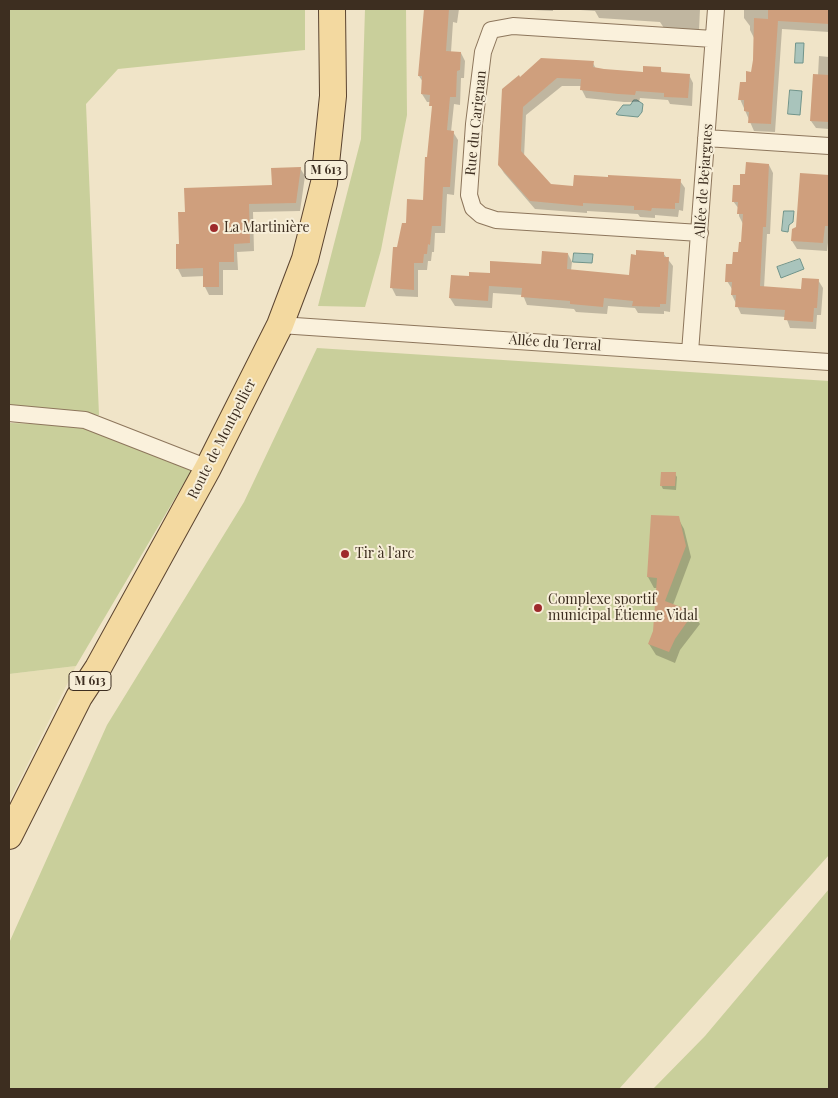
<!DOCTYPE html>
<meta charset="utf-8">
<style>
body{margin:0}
#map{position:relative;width:838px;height:1098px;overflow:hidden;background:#f0e4c8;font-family:"Playfair Display",serif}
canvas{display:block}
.frame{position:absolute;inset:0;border:10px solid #3d2e20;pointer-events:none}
</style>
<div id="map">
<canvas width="838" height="1098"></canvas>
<div class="frame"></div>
</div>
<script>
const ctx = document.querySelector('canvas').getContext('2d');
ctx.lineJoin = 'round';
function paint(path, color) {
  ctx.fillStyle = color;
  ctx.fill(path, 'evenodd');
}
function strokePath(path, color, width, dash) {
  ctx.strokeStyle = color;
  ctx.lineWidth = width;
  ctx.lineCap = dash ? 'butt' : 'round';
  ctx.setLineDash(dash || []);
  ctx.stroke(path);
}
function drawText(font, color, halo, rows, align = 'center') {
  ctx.font = font + ' "Playfair Display",serif';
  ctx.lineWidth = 4;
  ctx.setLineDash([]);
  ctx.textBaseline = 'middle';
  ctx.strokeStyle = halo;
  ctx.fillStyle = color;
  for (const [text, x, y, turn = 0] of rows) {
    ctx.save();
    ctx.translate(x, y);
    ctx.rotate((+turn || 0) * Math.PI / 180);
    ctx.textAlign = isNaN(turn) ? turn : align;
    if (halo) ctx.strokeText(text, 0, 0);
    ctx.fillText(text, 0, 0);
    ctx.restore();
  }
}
paint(new Path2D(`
 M76,666L9,802V674Z`), '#e6deb5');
paint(new Path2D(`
 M9,9H305V50L118,69L86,104L99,415L9,407Z
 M365,9H406L407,115L381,250L365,307L318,306L361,139Z
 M317,348L829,381V855L619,1089H9V943L107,725L244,502Z
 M9,423L84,425L194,466L76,666L9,674Z
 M829,889V1089H653L705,1036Z`), '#c9cf9b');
const water = new Path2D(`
 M796,43H804L803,63H795Z
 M790,90L802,91L800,115L788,114Z
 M634,100H637L643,104L642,112L638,117L618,115L616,114L623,105H630Z
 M784,211H794L793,222L789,225L788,232L782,231Z
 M574,253L593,254L592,263L573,262Z
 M800,259L804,269L781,278L777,267Z`);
paint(water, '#a9c4bc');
strokePath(water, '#6f938a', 1);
paint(new Path2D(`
 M425,9H459L457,23L453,22L451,52L461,53L465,61L464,78H461L460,105L454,104L451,132H453L458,140L454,195L447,194L445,233H435L434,252H432L431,261H428L427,270H418V297L396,296L392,288L398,248L407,225L424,201L433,110L431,102H427L422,94L423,82L419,76Z
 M532,9H553V11L533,10Z
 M566,9H700L699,30L664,28L660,22L599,18L595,11Z
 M744,9H829V32L782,29L775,132L754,131L740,99L752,73L754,60V38L750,30V26L744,18Z
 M819,56L829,57V129L816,128L811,121L818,75Z
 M593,63L596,69L644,73L660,69L663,74L689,75L693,83L692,106L670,104L668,100L640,98L639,102H624L586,98L582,90V86H562L526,115L524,157L550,185L574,188L680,181L685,188L683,211L679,210L678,217L655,215V218L640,217L638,214L587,211V213L535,209L504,173L499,165L520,78Z
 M769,165L773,173L770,234H767L764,288L802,290L818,280L823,288L821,315H817L816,329L790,328L786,317L741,314L732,295V289L727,281L740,254L742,243L743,224L739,216V209L733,201L746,175Z
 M300,168L305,176L300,211L253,212L254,251L237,252L238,270H223V295H209L205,287V276L182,277L178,269L177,245H180L186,213L273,187Z
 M801,175L829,177V234L827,251L797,249L792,241L797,228Z
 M663,253L673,266L670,312L664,311V314L638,313L635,308L608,306L607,314L576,312L574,309L527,305L523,295L493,293L492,308L455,306L450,298L470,277L542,266L568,254L572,262L571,271L631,276Z
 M675,474L677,477L676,490L663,489L661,485Z
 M678,518L684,529L691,557L673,605L693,613L700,624L680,650L675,663L656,655L649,644L654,631L658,588H654L648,577Z`), '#0003');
paint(new Path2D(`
 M424,9H449L446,51L461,52L460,70L457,71L456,97H450L447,130L454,131L450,187H443L441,226H432L430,245L428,244L427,254H424L423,263H414V290L390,288L393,247H397L402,223H406L407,199L423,200L425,157H427L432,106H429L430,95L421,94L422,76H418Z
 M768,9H829V24L778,21L771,124L748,123L749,112L744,111V100H738L740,82H746V71L751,72L753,60L754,18L768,19Z
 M541,58L594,61L593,67L604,69L643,72V66L661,67V72L690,74L688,98L664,97V93L636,91L635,95L618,94L580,90L581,79L557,78L523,107L521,151L551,184L573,186L574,175L608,177V175L681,179L679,203H675V209L652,208L651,211L643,210H634V206L583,203V206L530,201L498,165L502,89L519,75L520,77Z
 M813,74L829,75V122L810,121Z
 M746,162L769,164L766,227H763L760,286L801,289L802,278L819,279L817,308H814L813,322L784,320L785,310L735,307L736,295H731L732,282H725L726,264H732L733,252H738L739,242H741L743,214H737L738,202H732L733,185H740V174H745Z
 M301,167L296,203L249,204L250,243L234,244V262H219V287H203V268L176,269V244H179L178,212H185L184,188L272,185L271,168Z
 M800,173L829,175V226H825L823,243L791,241L792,229L796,227Z
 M636,250L664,252V257H669L666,304H660V307L632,306L633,301L604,298L603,307L570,304V301L521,297L522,288L489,286L488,301L449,298L451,275L469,276V272L490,273V261L541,264L542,251L568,253L567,269L629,275L631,254L636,255Z
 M661,472H676L675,486H660Z
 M651,515L679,516L686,546L665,601L694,612L675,639L669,652L648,644L653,631L657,578L647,577Z`), '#cf9f7d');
const minor = new Path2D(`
 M706,138L829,146
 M700,233L496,220L481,215L473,208L469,195L474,124L483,52L491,30L513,26L713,39
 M280,325L829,362
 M690,352L716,9
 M9,413L85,420L208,468`);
const primary = new Path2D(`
 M9,836L79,697L98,668L208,468L280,325L305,259L324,183L333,96L332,9`);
strokePath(minor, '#8d765c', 18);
strokePath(primary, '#5b4430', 28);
strokePath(minor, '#faf1dc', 16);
strokePath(primary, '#f3d9a0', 26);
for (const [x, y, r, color] of [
 [214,228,5,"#9e2a2b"],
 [345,554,5,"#9e2a2b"],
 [538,608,5,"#9e2a2b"]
]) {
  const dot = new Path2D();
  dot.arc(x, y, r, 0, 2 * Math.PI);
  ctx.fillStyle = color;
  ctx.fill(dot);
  strokePath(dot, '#f7eed8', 2);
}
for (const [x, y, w] of [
 [326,170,42],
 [90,681,42]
]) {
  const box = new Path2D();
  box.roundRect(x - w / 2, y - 9.5, w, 19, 4);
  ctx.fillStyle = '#f7eed8';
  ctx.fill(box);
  strokePath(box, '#3d2e20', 1);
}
drawText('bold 12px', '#3d2e20', null, [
 ["M 613",326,170],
 ["M 613",90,681]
]);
drawText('14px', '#3d2e20', '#f7eed8', [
 ["Rue du Carignan",476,123,-84],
 ["Allée de Bejargues",704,181,-86],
 ["Allée du Terral",555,343,4],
 ["Route de Montpellier",222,439,-63]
]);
drawText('14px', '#3d2e20', '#f7eed8', [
 ["La Martinière",224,228],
 ["Tir à l'arc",355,554],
 ["Complexe sportif",548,600],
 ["municipal Étienne Vidal",548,616]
], 'left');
</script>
